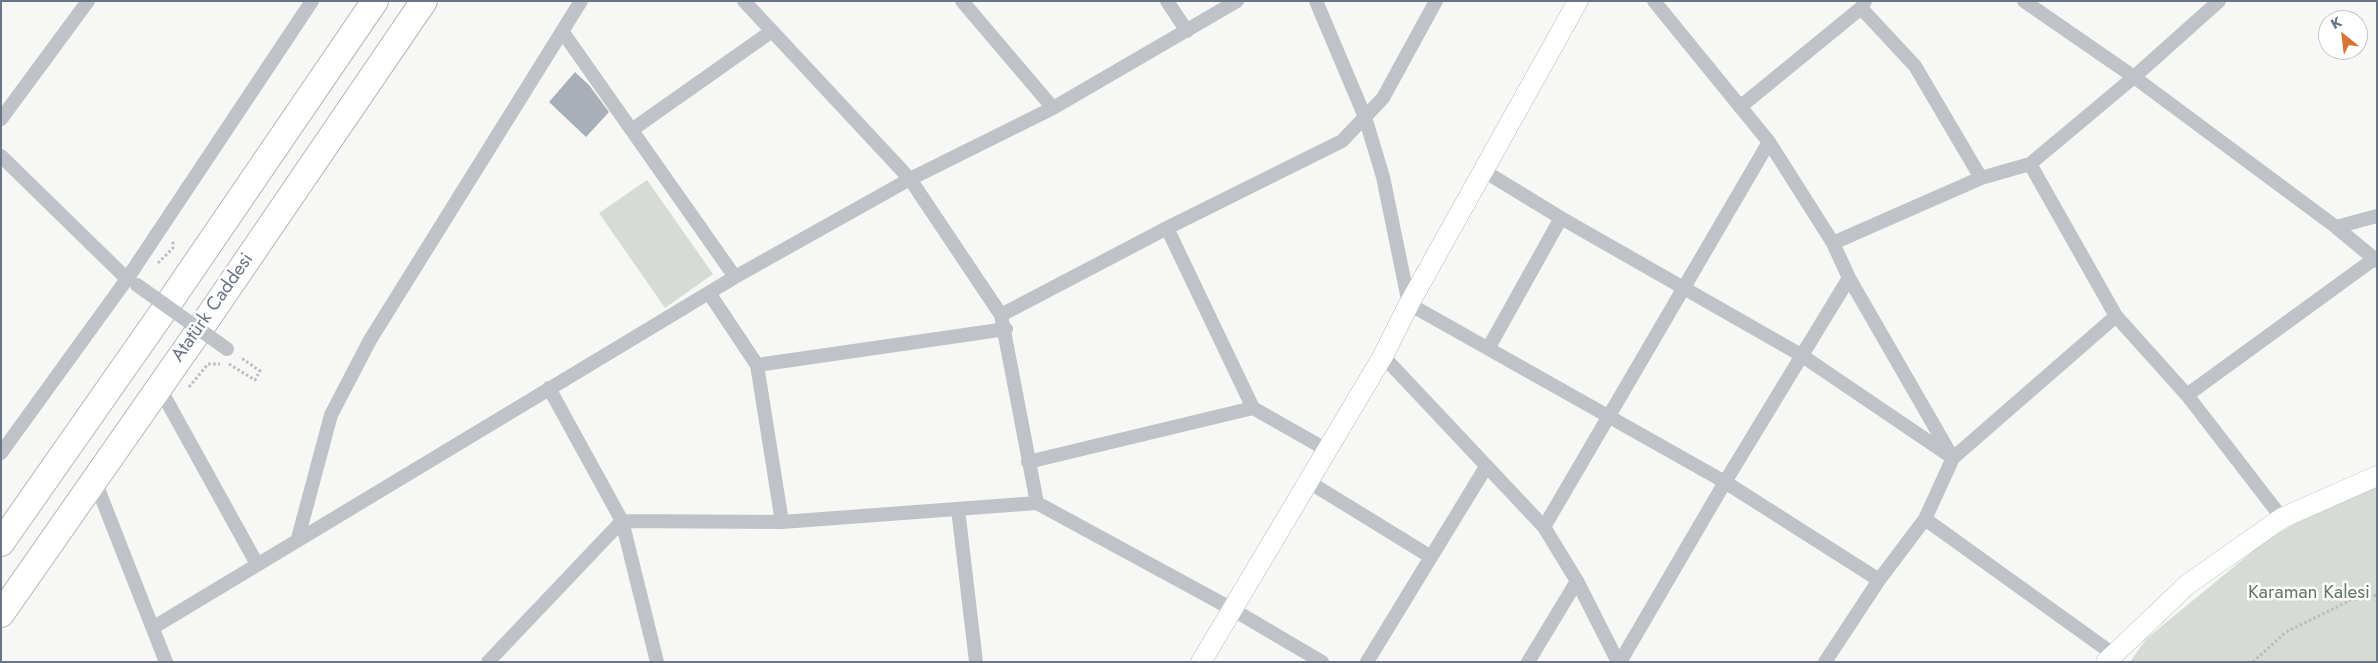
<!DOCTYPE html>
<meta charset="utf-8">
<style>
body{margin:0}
#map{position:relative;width:2378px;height:663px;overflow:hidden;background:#f7f8f5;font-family:Jost,sans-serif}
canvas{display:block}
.frame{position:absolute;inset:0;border:2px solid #697485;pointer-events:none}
.north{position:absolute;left:2318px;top:10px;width:50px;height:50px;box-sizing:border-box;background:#fff;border:1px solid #c3c7ce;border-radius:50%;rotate:331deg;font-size:14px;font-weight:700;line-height:20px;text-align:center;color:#697485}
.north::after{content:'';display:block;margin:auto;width:18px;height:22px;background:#d97434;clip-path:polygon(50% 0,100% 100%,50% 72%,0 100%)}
</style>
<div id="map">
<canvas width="2378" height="663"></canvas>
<div class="frame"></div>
<div class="north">K</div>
</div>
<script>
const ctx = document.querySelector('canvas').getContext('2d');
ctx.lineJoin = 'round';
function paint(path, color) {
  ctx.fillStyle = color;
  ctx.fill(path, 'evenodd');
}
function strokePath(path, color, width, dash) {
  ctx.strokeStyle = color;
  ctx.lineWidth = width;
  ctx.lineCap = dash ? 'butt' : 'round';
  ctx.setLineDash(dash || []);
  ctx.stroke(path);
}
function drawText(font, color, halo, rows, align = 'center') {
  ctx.font = font + ' Jost,sans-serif';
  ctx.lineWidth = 5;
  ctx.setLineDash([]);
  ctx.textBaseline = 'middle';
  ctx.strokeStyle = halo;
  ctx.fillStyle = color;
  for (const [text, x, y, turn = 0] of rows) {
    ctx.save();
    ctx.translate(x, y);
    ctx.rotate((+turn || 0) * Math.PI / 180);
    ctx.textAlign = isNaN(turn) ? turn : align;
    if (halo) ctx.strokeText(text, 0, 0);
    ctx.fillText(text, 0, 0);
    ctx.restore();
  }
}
paint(new Path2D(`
 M647,180L713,274L665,308L599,213Z
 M2377,487V662H2130L2146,639L2270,537L2328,506Z`), '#d6dcd5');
paint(new Path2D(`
 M575,72L589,85L609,112L586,137L549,102Z`), '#a9afb6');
const secondary = new Path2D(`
 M1201,662L1383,356L1409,304L1578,1
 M2106,662L2188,584L2282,518L2377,476`);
const highway = new Path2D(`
 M1,543L162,313L375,1
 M1,614L207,319L424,1`);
strokePath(secondary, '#b4b8be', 21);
strokePath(highway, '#b3b6ba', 28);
strokePath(new Path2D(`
 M158,263L173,248V240
 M229,364L255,380L260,371L240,357
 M189,387L208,364H220
 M2253,662L2286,632L2351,600L2377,595`), '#babcbf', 3, [2.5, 2.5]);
strokePath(new Path2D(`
 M744,1L910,179L1001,315L1037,503
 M962,1L1053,108
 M1167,1L1187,31
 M1316,1L1365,117L1383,177L1409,304L1725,482L1879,580
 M1654,1L1769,142L1833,243L1849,278L1951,455
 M2024,1L2134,77L2336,227L2377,261
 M1861,8L1915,66L1981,178
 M562,31L735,277
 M1740,107L1861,8L1865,1
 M1,119L88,1
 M633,129L772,31
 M1,156L127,279
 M2030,164L2116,316L2187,395L2282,518
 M1484,171L1561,218L1801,355L1953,458
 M2336,227L2377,216
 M1167,228L1253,408
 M1833,243L1981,178L2030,164L2134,77L2219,1
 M709,293L757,365L782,522
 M1001,315L1167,228L1342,141L1383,98L1436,1
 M1489,347L1561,218
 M1383,356L1544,527L1577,581L1618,662
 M757,365L1006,329
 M159,387L257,564
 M549,388L622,521L657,662
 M2187,395L2374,259
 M1,453L127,279L312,1
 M1028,462L1253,408L1327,450
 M95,481L166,662
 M1309,482L1431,557L1486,467
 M958,509L976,662
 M1925,519L2113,654
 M1544,527L1769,142
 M298,538L331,415L370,340L581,1
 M154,627L735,277L910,179L1053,108L1237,1
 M488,662L622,521L782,522L1037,503L1232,609L1322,662
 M1367,662L1431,557
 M1528,662L1577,581
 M1620,662L1725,482L1849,278
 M1825,662L1879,580L1925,519L1953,458L2116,316`), '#bfc2c7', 14);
strokePath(secondary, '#fff', 20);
strokePath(highway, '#fff', 26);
strokePath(new Path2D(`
 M137,285L227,349`), '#bfc2c7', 14);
drawText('19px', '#697485', '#fff', [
 ["Atatürk Caddesi",213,308,-55]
]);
drawText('19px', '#647763', '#fff', [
 ["Karaman Kalesi",2309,593]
]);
</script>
